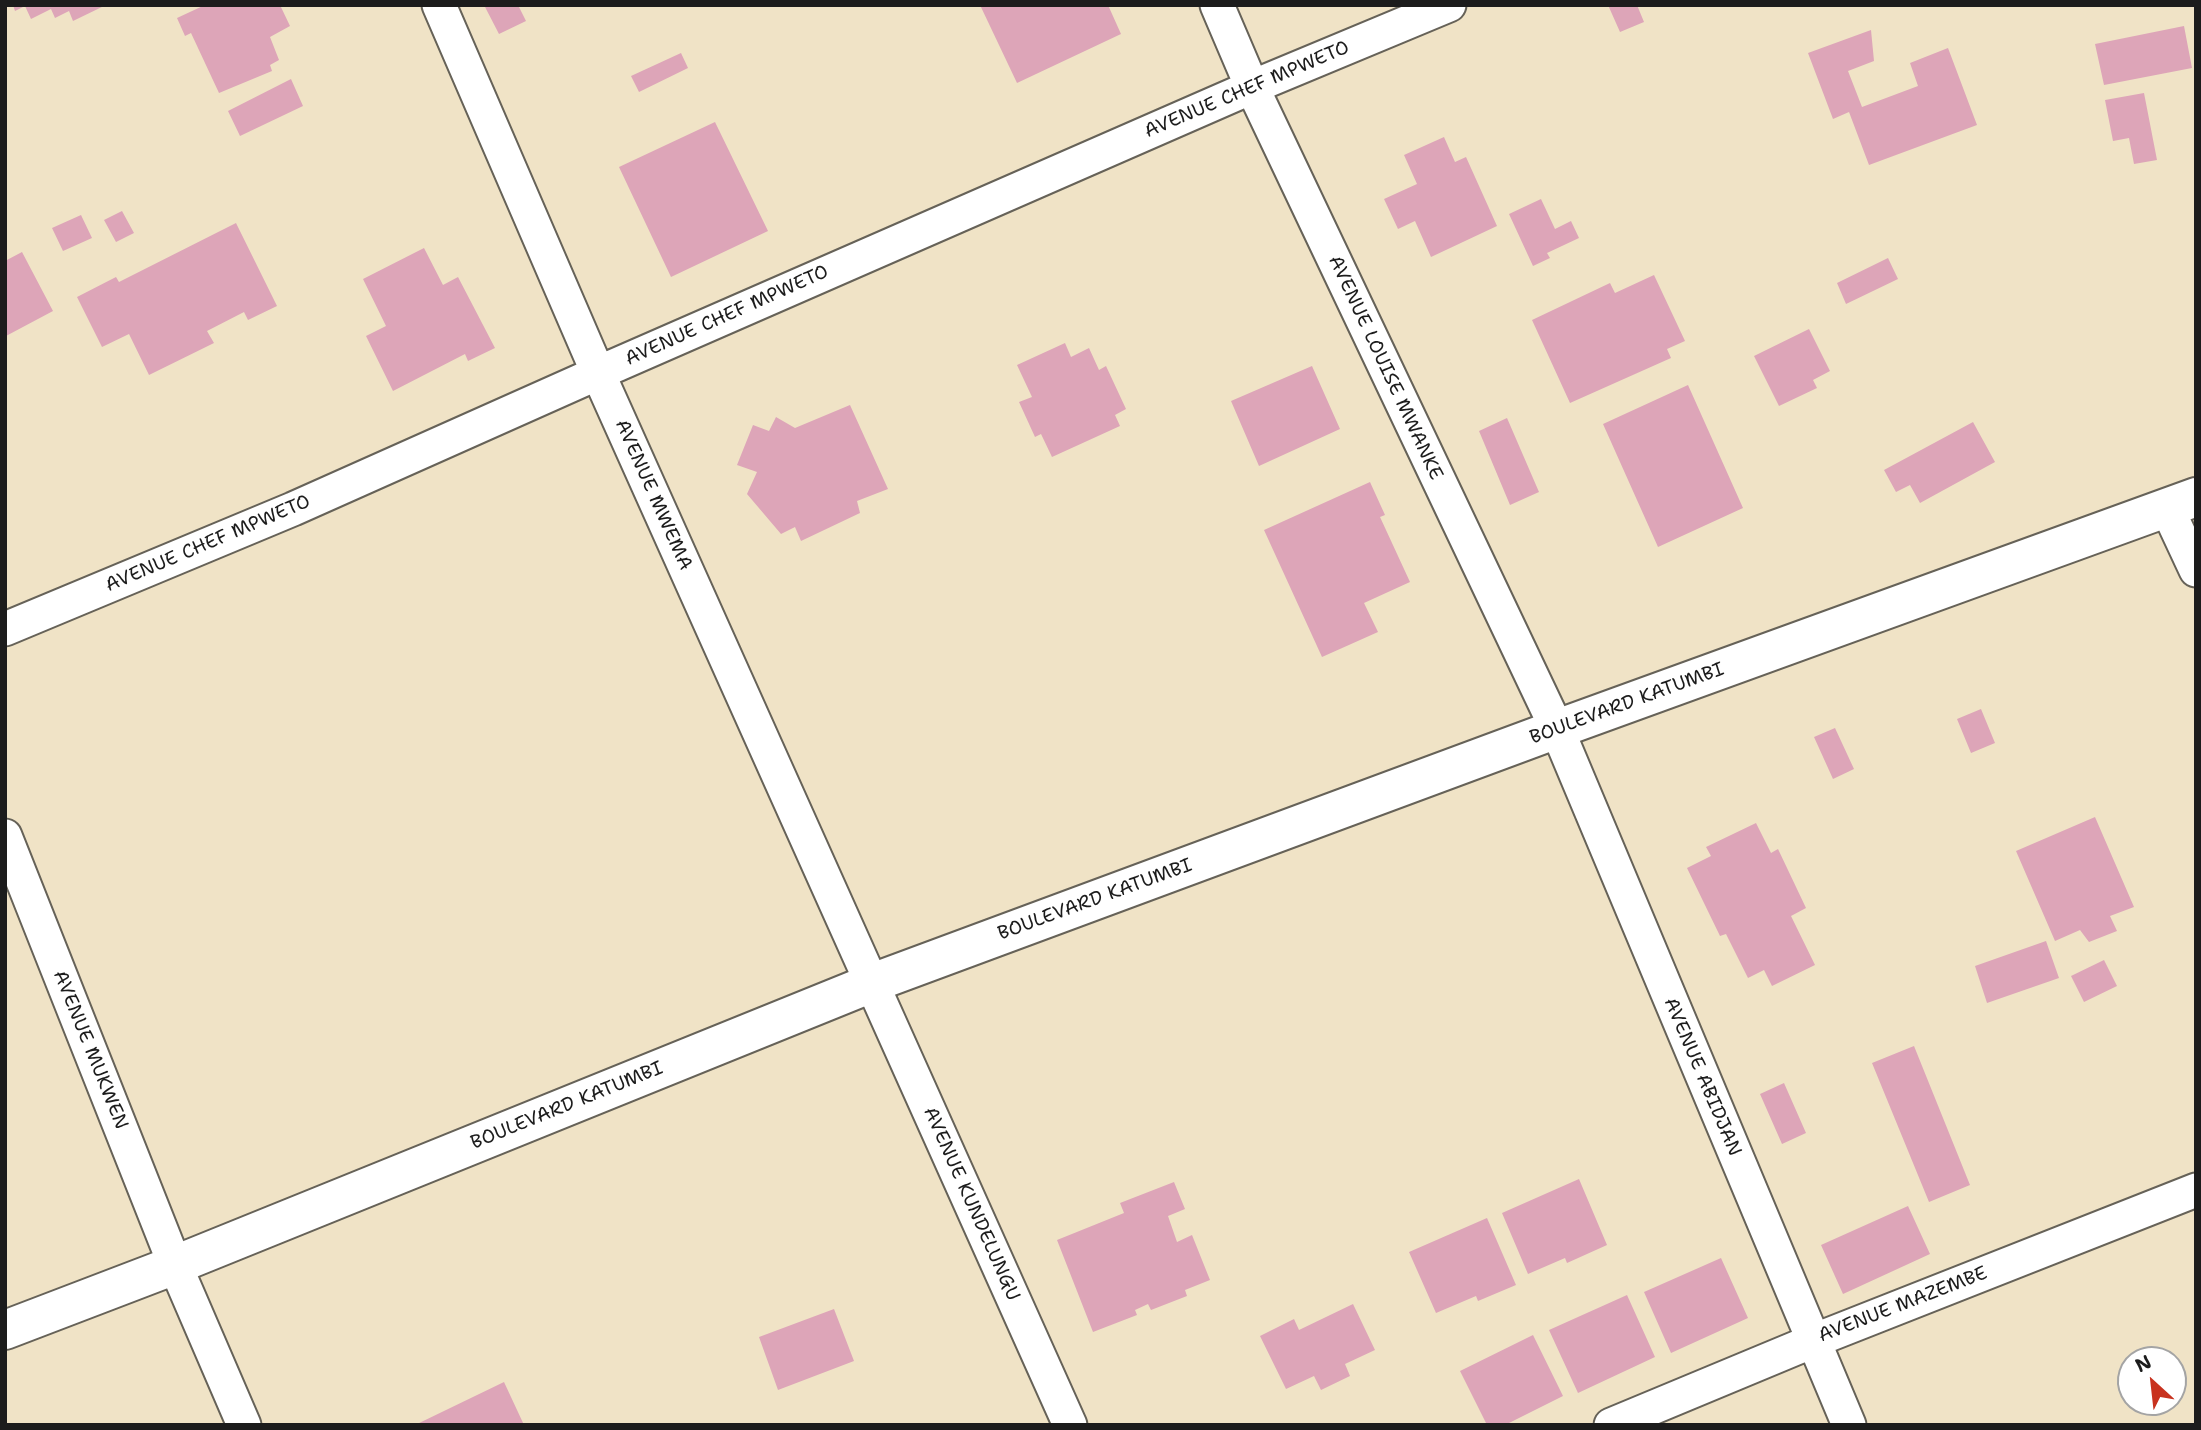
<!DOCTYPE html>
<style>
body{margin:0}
#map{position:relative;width:2201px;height:1430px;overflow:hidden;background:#f0e3c6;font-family:"Shantell Sans",sans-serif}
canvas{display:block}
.frame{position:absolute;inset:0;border:7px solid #1c1c1c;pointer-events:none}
.north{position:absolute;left:2117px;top:1346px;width:70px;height:70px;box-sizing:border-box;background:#fff;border:2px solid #a4a4a4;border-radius:50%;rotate:333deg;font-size:19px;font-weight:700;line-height:28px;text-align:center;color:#1c1c1c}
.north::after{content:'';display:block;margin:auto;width:24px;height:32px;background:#c8321e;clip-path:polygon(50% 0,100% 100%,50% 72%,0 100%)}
</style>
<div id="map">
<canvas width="2201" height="1430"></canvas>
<div class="frame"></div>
<div class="north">N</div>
</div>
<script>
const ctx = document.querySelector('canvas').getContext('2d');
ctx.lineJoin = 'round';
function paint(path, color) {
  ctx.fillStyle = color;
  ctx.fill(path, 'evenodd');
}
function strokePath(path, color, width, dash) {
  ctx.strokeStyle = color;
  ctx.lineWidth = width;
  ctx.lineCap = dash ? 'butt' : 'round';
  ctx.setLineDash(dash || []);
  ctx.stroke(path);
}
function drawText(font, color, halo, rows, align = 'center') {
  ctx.font = font + ' "Shantell Sans",sans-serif';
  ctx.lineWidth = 6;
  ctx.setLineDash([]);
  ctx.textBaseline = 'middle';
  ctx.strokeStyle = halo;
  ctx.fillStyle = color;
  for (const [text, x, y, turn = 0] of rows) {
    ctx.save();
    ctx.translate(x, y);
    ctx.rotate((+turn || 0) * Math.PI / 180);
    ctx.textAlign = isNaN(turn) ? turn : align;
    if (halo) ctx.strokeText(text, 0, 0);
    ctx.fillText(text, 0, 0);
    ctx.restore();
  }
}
paint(new Path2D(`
 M13,5H106L73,21L69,11L55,18L51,9L31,19L25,6L15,11Z
 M205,5H280L290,26L270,37L279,60L270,65L272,71L219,93L191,33L185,36L177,18Z
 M484,5H518L526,21L499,34Z
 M980,5H1108L1121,34L1017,83Z
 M1608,5H1637L1644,22L1620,32Z
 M2184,26L2192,68L2104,85L2095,44Z
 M1871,30L1874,61L1848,71L1862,107L1918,86L1910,63L1948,48L1977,125L1869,165L1849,112L1833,119L1808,53Z
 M681,53L688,68L639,92L631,76Z
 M291,79L303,106L240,136L228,111Z
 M2144,93L2157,160L2134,164L2129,138L2113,141L2105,100Z
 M715,122L768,231L671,277L619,167Z
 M1444,137L1455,162L1466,157L1497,226L1431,257L1415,221L1398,229L1384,199L1417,184L1404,155Z
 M1541,199L1555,229L1571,221L1579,238L1547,253L1550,258L1533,266L1509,214Z
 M122,211L134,233L116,242L104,220Z
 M81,215L92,238L63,251L52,228Z
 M236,223L277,306L248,320L244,312L207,331L214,343L149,375L129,334L102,347L77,297L116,277L119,282Z
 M424,248L443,285L458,277L495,348L468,361L465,354L393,391L366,336L386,326L363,279Z
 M22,252L53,311L6,336L5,261Z
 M1888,258L1898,279L1846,304L1837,283Z
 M1654,275L1685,341L1667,349L1671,358L1570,403L1532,320L1610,283L1615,293Z
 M1809,329L1830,371L1813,380L1817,388L1779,406L1754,356Z
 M1065,343L1071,357L1089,348L1099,370L1106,366L1126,409L1115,415L1120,426L1052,457L1041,434L1035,437L1019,402L1032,397L1017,365Z
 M1312,366L1340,429L1259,466L1231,401Z
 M1688,385L1743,508L1658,547L1603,424Z
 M850,405L888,489L857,501L860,513L801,541L795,527L781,534L747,494L757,472L737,465L753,425L769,431L776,417L795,428Z
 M1507,418L1539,492L1510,505L1479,431Z
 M1973,422L1995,462L1920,503L1910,485L1896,492L1884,470Z
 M1370,482L1385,515L1380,517L1410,582L1364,603L1378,632L1322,657L1264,530Z
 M1981,709L1995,743L1971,753L1957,719Z
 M1835,728L1854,769L1833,779L1814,737Z
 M2095,817L2134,907L2110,916L2117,931L2089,942L2080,930L2055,941L2016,851Z
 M1756,823L1771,853L1778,849L1806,908L1791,916L1815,965L1772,986L1764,970L1748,978L1726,934L1720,936L1687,868L1711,856L1706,847Z
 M2046,941L2059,978L1987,1003L1975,966Z
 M2104,960L2117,986L2084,1002L2071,976Z
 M1914,1046L1970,1185L1929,1202L1872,1063Z
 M1784,1083L1806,1133L1782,1144L1760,1094Z
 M1579,1179L1607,1245L1567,1263L1565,1258L1528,1274L1502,1213Z
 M1174,1182L1185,1209L1168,1216L1177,1242L1192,1235L1210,1280L1185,1290L1187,1296L1151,1310L1148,1304L1135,1310L1137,1315L1093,1332L1057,1240L1124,1213L1120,1203Z
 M1908,1206L1930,1254L1843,1294L1821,1245Z
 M1487,1218L1516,1285L1478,1301L1476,1296L1436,1313L1409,1252Z
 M1721,1258L1748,1318L1671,1353L1644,1292Z
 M1627,1295L1655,1357L1578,1393L1549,1330Z
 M1353,1304L1375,1350L1345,1364L1350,1376L1321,1390L1314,1376L1286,1389L1260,1336L1294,1319L1299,1330Z
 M834,1309L854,1361L778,1390L759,1337Z
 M1533,1335L1563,1396L1505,1425H1487L1460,1371Z
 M504,1382L524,1425H415Z`), '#dda5b8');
const street = new Path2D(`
 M439,5L598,373L1070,1425
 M1217,5L1252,87L1557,729L1849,1425
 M2167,508L2196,570
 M5,629L293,509L598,373L1252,87L1449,5
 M5,836L175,1265L244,1425
 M1611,1425L1813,1341L2196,1190`);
const secondary = new Path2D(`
 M5,1330L175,1265L872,983L1557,729L2196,497`);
strokePath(street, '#666258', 37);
strokePath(secondary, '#666258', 42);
strokePath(street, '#fff', 33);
strokePath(secondary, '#fff', 38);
drawText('19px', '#1c1c1c', '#fff', [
 ["AVENUE CHEF MPWETO",1247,90,-23],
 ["AVENUE CHEF MPWETO",727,316,-24],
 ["AVENUE LOUISE MWANKE",1385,368,65],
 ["AVENUE MWEMA",653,495,66],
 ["AVENUE CHEF MPWETO",208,544,-23],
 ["BOULEVARD KATUMBI",1627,704,-20],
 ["BOULEVARD KATUMBI",1095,900,-20],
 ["AVENUE MUKWEN",90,1050,68],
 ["AVENUE ABIDJAN",1702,1077,67],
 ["BOULEVARD KATUMBI",567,1106,-22],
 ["AVENUE KUNDELUNGU",971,1204,66],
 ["AVENUE MAZEMBE",1903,1305,-21]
]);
</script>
